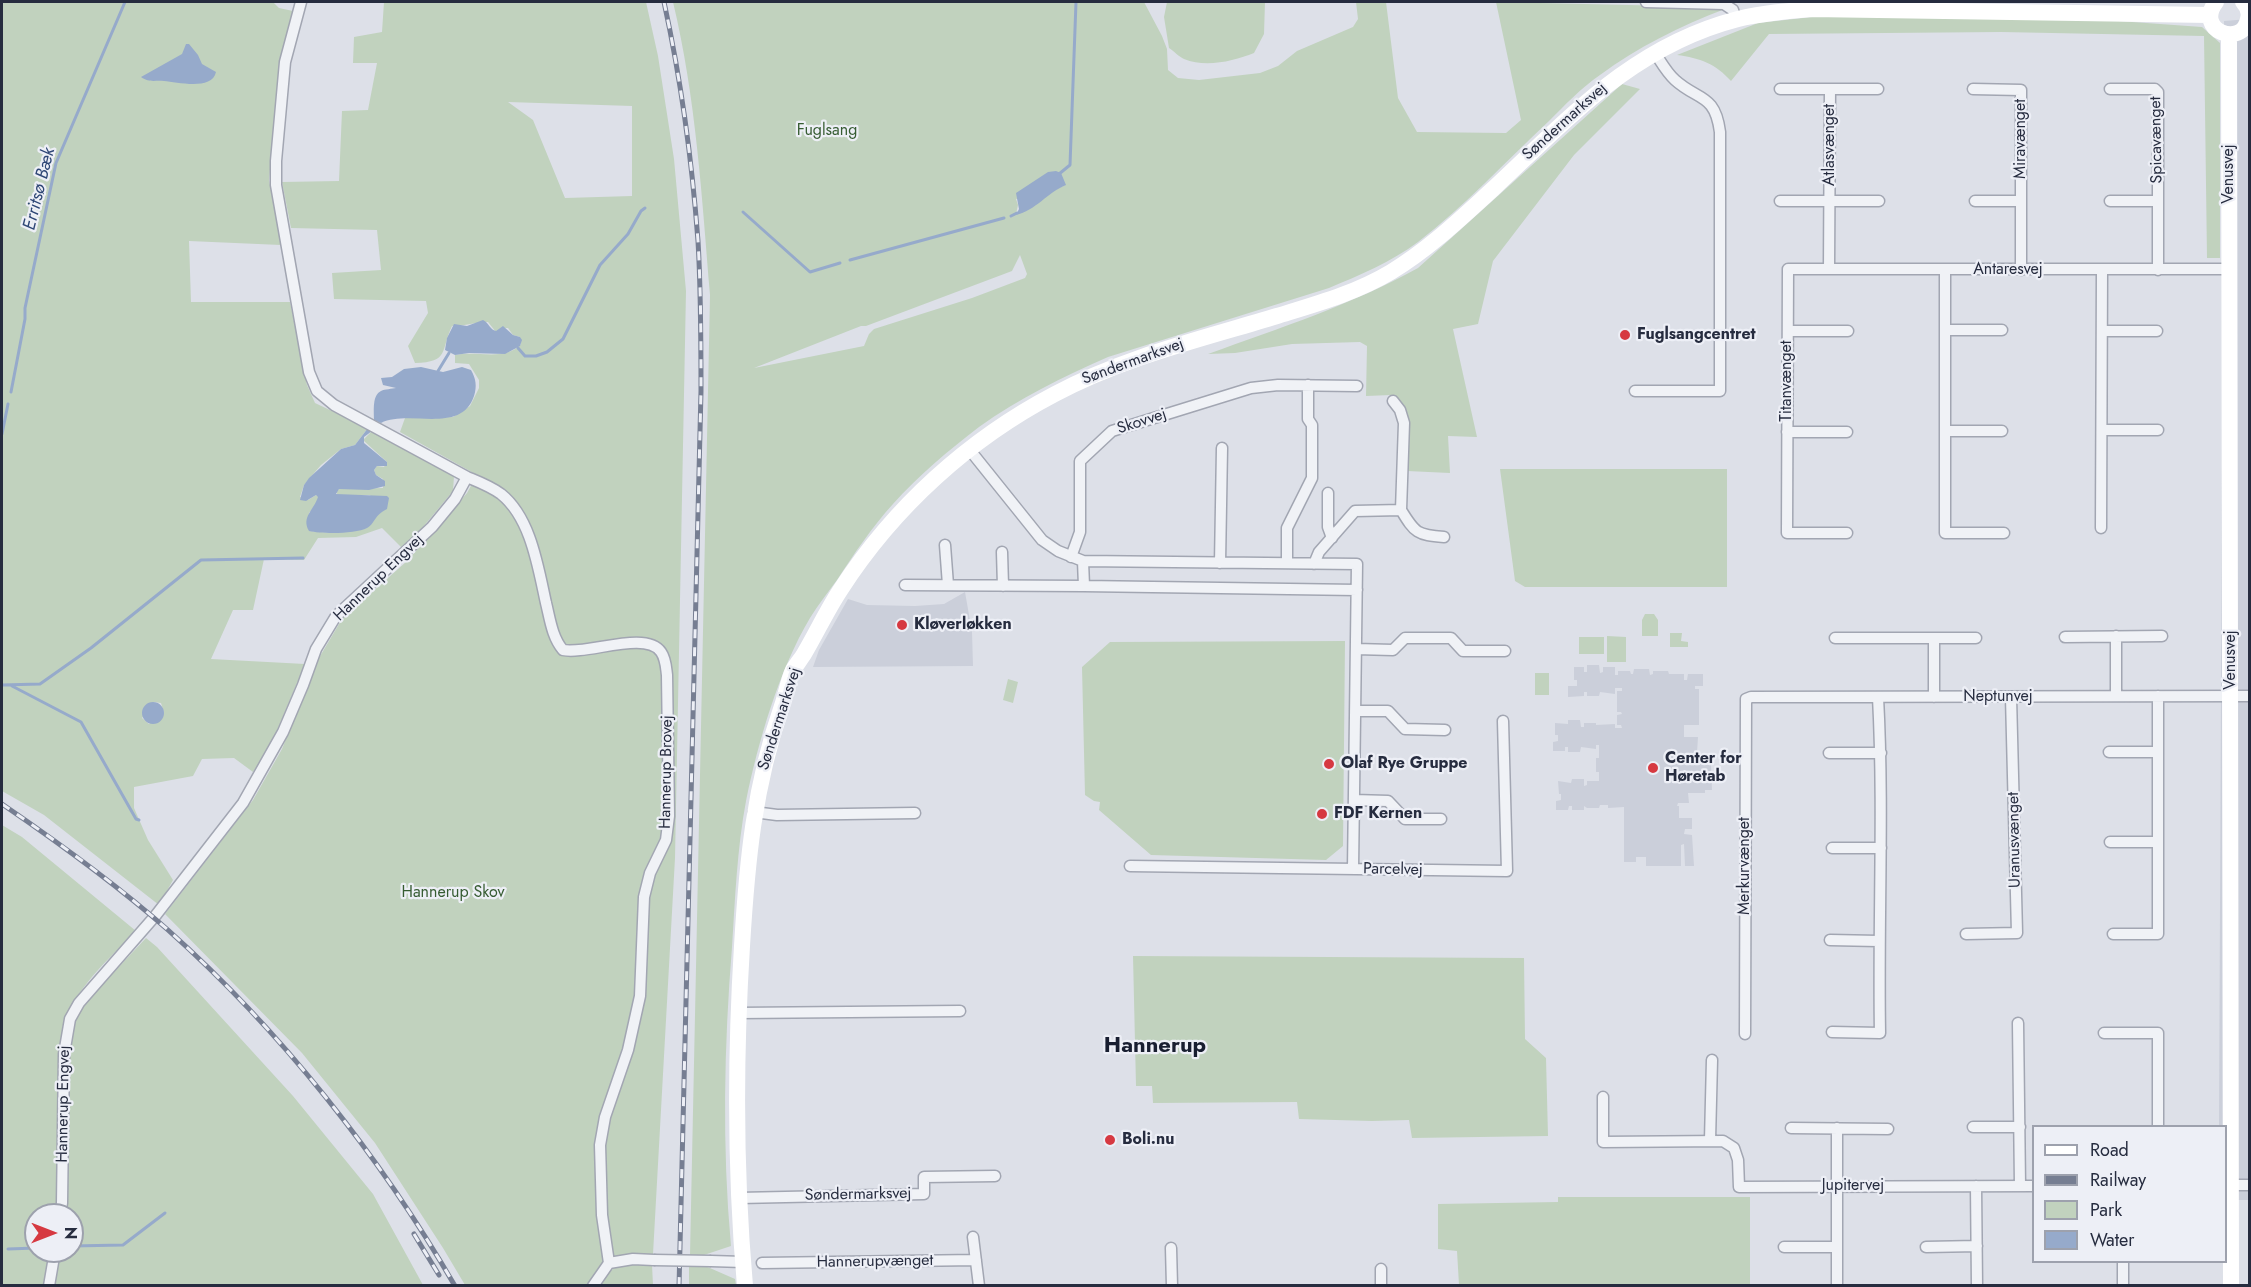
<!DOCTYPE html>
<meta charset="utf-8">
<style>
body{margin:0}
#map{position:relative;width:2251px;height:1287px;overflow:hidden;background:#dde0e8;font-family:Jost,sans-serif}
canvas{display:block}
.frame{position:absolute;inset:0;border:3px solid #262c3f;pointer-events:none}
.legend{position:absolute;left:2032px;top:1125px;width:195px;height:138px;box-sizing:border-box;background:#edeff6;border:2px solid #9da1ad;margin:0;padding:8px 10px;list-style:none;font-size:18px;color:#262c3f}
.legend li{display:flex;align-items:center;gap:12px;height:30px}
.legend b{width:30px;border:2px solid #9da1ad}
.north{position:absolute;left:24px;top:1203px;width:60px;height:60px;box-sizing:border-box;background:#edeff6;border:2px solid #9da1ad;border-radius:50%;rotate:90deg;font-size:16px;font-weight:700;line-height:24px;text-align:center;color:#262c3f}
.north::after{content:'';display:block;margin:auto;width:21px;height:27px;background:#d63941;clip-path:polygon(50% 0,100% 100%,50% 72%,0 100%)}
</style>
<div id="map">
<canvas width="2251" height="1287"></canvas>
<div class="frame"></div>
<ul class="legend">
<li><b style="height:8px;background:#fff"></b>Road</li>
<li><b style="height:8px;background:#767e92"></b>Railway</li>
<li><b style="height:16px;background:#c1d2be"></b>Park</li>
<li><b style="height:16px;background:#96aacb"></b>Water</li>
</ul>
<div class="north">N</div>
</div>
<script>
const ctx = document.querySelector('canvas').getContext('2d');
ctx.lineJoin = 'round';
function paint(path, color) {
  ctx.fillStyle = color;
  ctx.fill(path, 'evenodd');
}
function strokePath(path, color, width, dash) {
  ctx.strokeStyle = color;
  ctx.lineWidth = width;
  ctx.lineCap = dash ? 'butt' : 'round';
  ctx.setLineDash(dash || []);
  ctx.stroke(path);
}
function drawText(font, color, halo, rows, align = 'center') {
  ctx.font = font + ' Jost,sans-serif';
  ctx.lineWidth = 4.5;
  ctx.setLineDash([]);
  ctx.textBaseline = 'middle';
  ctx.strokeStyle = halo;
  ctx.fillStyle = color;
  for (const [text, x, y, turn = 0] of rows) {
    ctx.save();
    ctx.translate(x, y);
    ctx.rotate((+turn || 0) * Math.PI / 180);
    ctx.textAlign = isNaN(turn) ? turn : align;
    if (halo) ctx.strokeText(text, 0, 0);
    ctx.fillText(text, 0, 0);
    ctx.restore();
  }
}
paint(new Path2D(`
 M2249,19V1200H2226V1126H2219L2224,21Z
 M965,592L972,632L973,666L813,667L819,650L848,599L867,605L915,606L944,604Z
 M1587,665H1599L1600,673L1603,672V667H1615V675H1618V671H1630L1631,674H1633L1634,669H1649L1650,675L1653,674V671H1668L1669,674H1684V680H1687L1688,674H1703V686H1695V689H1699V725H1684V737H1698L1697,753H1705V765H1711L1712,790H1705V793H1688L1689,803H1678L1677,806H1679V818H1692V829H1685L1684,834L1692,835L1694,866H1685L1684,844L1681,845V866H1646V857H1636V862H1624V807L1608,808V805H1600L1599,808H1587L1584,806V810H1572V806H1569L1568,810H1556V801L1561,800V794H1559L1558,781L1571,783L1572,779H1584V786L1587,785V781H1599V772H1596V758H1599V745H1596V749L1581,747L1580,752H1568V747H1565V751H1553V742L1558,741V735H1555V723L1568,724V720H1580L1581,727H1584V723H1596V725L1615,724V728H1622L1621,725H1617V715L1622,714L1621,712H1617V691H1622V688H1615V694L1600,692L1599,696H1587V692H1584V696L1568,697V686H1577V680H1574V667H1584V672H1587Z`), '#cbcfda');
paint(new Path2D(`
 M2,2H273L279,8L293,11L281,54L269,180L281,245L189,241L191,302H290L307,385L315,403L368,428L355,445L341,449L321,465L304,485L300,497L308,500L316,495L319,497L315,506L309,513V531L334,533L374,519L378,514L370,495H338L336,492L339,489L383,488V479L376,475L374,470L377,466L384,467L387,462L363,440L372,431L454,476L453,491L404,550L382,528L356,537L318,538L304,560L264,559L253,610H233L211,659L305,664L268,752L253,772L234,758L202,759L193,776L134,787V808L148,840L173,880L159,905L44,815L2,791ZM154,702L161,703L164,713L149,724L142,718Z
 M384,2H646L658,56L674,159L686,291L675,858L653,1254C637,1254 612,1253 601,1265C595,1270 592,1279 588,1285H465L443,1248L375,1143L302,1053L165,914L253,800L282,749L316,663L342,619L407,561L467,493L477,475L400,432L405,418L453,417L470,406L479,388V380L469,364L455,363V355C476,350 505,362 521,344L520,337L513,335L508,328H501L496,332L488,322C476,322 465,326 452,326C440,351 450,362 415,363L408,346L428,313L426,301L334,299L332,273L381,270L377,230L291,228L282,182L339,181L342,111L368,110L377,63H353L354,37L382,32ZM508,102L632,106V196L565,198L533,120Z
 M673,2H1144L1162,36L1167,49L1168,70L1178,78L1199,80L1260,73L1278,66L1297,51L1353,27L1358,19L1356,2H1386L1398,98L1417,132L1506,133L1521,120L1496,2L1717,7L1725,9C1680,26 1638,47 1600,75C1581,88 1565,105 1549,121C1506,161 1465,206 1418,242C1391,262 1360,275 1329,288L1108,357C1063,377 1019,398 979,427C949,450 919,475 893,504C872,527 854,554 837,580C828,592 818,605 810,618C779,670 758,742 746,801C737,849 735,899 732,947C724,1046 722,1147 731,1246L704,1255H690L710,295C702,197 696,98 673,2ZM1065,185C1047,192 1035,207 1016,214L1018,205L1016,199ZM1020,255L1027,274L1025,278L972,298L874,329L869,334L864,346L754,368L861,326H866L1012,271Z
 M1167,2H1265L1264,34L1254,53C1234,61 1206,68 1184,59C1179,57 1174,51 1169,48L1164,17Z
 M1821,16L2104,20L2202,27L2220,43V258H2207L2204,36L2001,32L1769,34L1731,81C1716,64 1700,58 1677,55L1758,23Z
 M1622,84L1640,89L1574,155L1493,261L1478,324L1453,329L1477,437L1448,436L1450,473L1407,471L1403,407L1391,395L1366,396L1367,346L1360,342L1292,344L1235,353L1208,354C1280,328 1351,305 1418,268Z
 M1500,469H1727V587H1525L1515,581Z
 M1645,614H1654L1658,620V636H1642V620Z
 M1670,633H1682L1681,641L1688,642V647H1670Z
 M1607,636L1626,637V662H1607Z
 M1579,637H1604V654H1579Z
 M1345,641L1343,846L1326,860L1151,855L1099,810L1100,802L1094,801L1085,795L1082,667L1110,642Z
 M1535,673H1549V695H1535Z
 M1008,679L1018,682L1013,703L1003,700Z
 M2,825L22,837L136,931C107,961 75,988 62,1028L58,1201L56,1215H36V1251H51L46,1285H2Z
 M146,938L157,947L293,1096L373,1194L423,1285L54,1286L59,1251H72V1215H64C66,1204 68,1194 68,1183C70,1134 56,1048 82,1006Z
 M1133,956L1524,958L1525,1039L1546,1058L1548,1136L1412,1138L1409,1120L1372,1121L1299,1119L1297,1102L1153,1103L1152,1086H1136Z
 M1558,1197H1750V1285H1459L1457,1251L1438,1249V1204L1558,1202Z
 M629,1263L652,1265L653,1285L599,1286C608,1272 613,1266 629,1263Z
 M689,1265H703L735,1279L736,1285L689,1286Z`), '#c1d2be');
paint(new Path2D(`
 M186,44H189L198,55L202,64L216,72C212,91 177,82 164,81C154,80 150,83 141,77L182,54Z
 M1056,171L1061,173L1066,185C1048,192 1035,211 1016,215L1019,209L1016,193L1048,172Z
 M483,320C489,323 490,330 496,331L503,326L513,335L520,337L522,340L520,346L505,354L469,353L455,355L445,350L447,338L454,324L467,326Z
 M421,367L443,372L462,367L471,370C476,379 477,386 474,396C461,435 409,409 381,423L374,420C374,411 372,395 381,391C385,389 392,389 396,388L383,385L381,378L392,377L404,369Z
 M368,428L372,431L364,437V443L387,462V466H377L374,470L376,475L385,481V486L369,490L339,489L336,494L387,496L389,498L387,509C374,515 375,524 367,528C356,534 322,534 309,531C301,517 314,510 318,497L316,495L306,501L300,500L304,485L309,478L341,449L355,445Z
 M142 713a11 11 0 1 1 22 0a11 11 0 1 1-22 0Z`), '#96aacb');
strokePath(new Path2D(`
 M1059,174L1070,165L1076,2
 M743,212L810,272L840,263
 M1011,216L1017,213
 M850,260L1004,218
 M518,348L525,356H536L547,352L563,339L600,265L628,234L641,211L645,208
 M438,371L449,353
 M11,392L25,319V308L56,163L125,2
 M2,434L8,404
 M2,685L40,684L91,648L201,560L303,558
 M12,686L81,722L136,819L139,820
 M72,1246L123,1245L165,1213
 M8,1249L36,1248`), '#96aacb', 3);
const street = new Path2D(`
 M1646,2L1724,4L1733,10L1736,19
 M1780,89H1878
 M1973,89L2021,90V270
 M2110,89H2155L2158,92V270
 M1780,201H1879
 M1975,201H2021
 M2110,201H2158
 M1829,269L1830,89
 M1945,270V533H2004
 M1945,330H2002
 M1788,331H1848
 M2102,331H2157
 M1635,391H1720V132C1715,93 1698,101 1675,80C1667,73 1661,62 1655,53
 M1393,401L1400,410L1404,423L1401,510
 M2102,430H2158
 M1945,431H2002
 M1787,432H1847
 M969,449L1042,540L1058,551L1083,561L1357,564L1353,869
 M467,477C479,482 490,486 501,494C531,518 538,567 546,603C550,619 552,637 563,650C587,655 646,630 661,652C666,659 666,668 667,675L669,816L666,840L650,873L644,897L640,996L628,1050L605,1117L600,1145L602,1215L609,1263
 M1328,493V527L1332,538
 M2101,528L2102,270
 M1847,533H1787L1788,269H2228
 M945,545L948,585
 M1002,552L1003,586
 M1071,557L1080,532V461L1112,431L1251,388L1278,385L1357,386
 M1220,563L1222,448
 M1287,563V528L1312,478V425L1308,419V385
 M1314,564L1319,552L1355,511L1401,510C1415,533 1417,535 1444,537
 M905,585L1084,586L1083,561
 M1084,586L1357,590
 M2116,636V696
 M2065,637L2162,636
 M1835,638H1934V697
 M1934,638H1976
 M1356,649L1393,650L1405,638H1451L1463,651H1505
 M1355,711H1388L1405,729L1445,730
 M2109,752H2158
 M1829,753H1881
 M1354,800L1388,801L1405,819H1441
 M754,812L777,815L915,813
 M2110,842H2158
 M1832,848H1881
 M1130,866L1507,871L1503,721
 M1966,934L2017,933L2011,697
 M2113,934H2158V696
 M1830,940L1878,941
 M738,1013L960,1011
 M2018,1023L2020,1186
 M1832,1032L1880,1033C1878,921 1884,809 1878,697
 M2104,1033H2158V1126
 M1745,1034L1746,699L1751,697L2250,696
 M1603,1097V1142L1723,1141L1734,1148L1738,1160L1739,1187L2034,1186
 M1973,1127H2020
 M1791,1128L1888,1129
 M1837,1128V1286
 M1710,1140L1712,1060
 M2226,1185H2250
 M1976,1186L1977,1286
 M739,1198L924,1194V1177L995,1176
 M60,1215L62,1203L64,1054L70,1019L79,1003L156,915L243,803L283,732L303,685L316,649L336,616L432,527L455,499L467,477L334,405L317,391L309,372L276,185V161L285,62L301,2
 M973,1237L979,1286
 M1784,1247H1837
 M1926,1247L1977,1246
 M1171,1248L1172,1286
 M711,1261L743,1262
 M2123,1262V1286
 M762,1263L976,1260
 M1381,1269V1286
 M49,1286L55,1251
 M593,1286L609,1263L633,1259L654,1260`);
strokePath(street, '#a2a6b2', 13);
strokePath(street, '#f0f2f6', 10);
strokePath(new Path2D(`
 M2216,2C2194,30 2242,49 2248,19C2250,12 2248,7 2243,2
 M2229,35L2231,1286
 M745,1286C735,1173 735,1059 742,946C747,862 754,786 782,706C786,694 788,681 793,670C794,668 803,656 804,654C817,632 827,610 841,589C894,507 969,439 1055,394C1124,357 1202,339 1277,316C1316,304 1356,293 1391,272C1429,249 1460,219 1493,189C1569,118 1633,46 1738,19C1762,13 1787,11 1812,9L2210,15`), '#fff', 16);
const rail = new Path2D(`
 M664,2C681,80 692,161 698,241C701,291 701,341 701,391L679,1286
 M2,804C59,843 116,884 168,930C280,1030 380,1156 455,1286
 M414,1234L439,1275`);
strokePath(rail, '#767e92', 5);
strokePath(rail, '#edeff6', 3, [9]);
const streetBridge = new Path2D(`
 M654,1260L711,1261`);
strokePath(streetBridge, '#a2a6b2', 13, []);
strokePath(streetBridge, '#f0f2f6', 10);
for (const [x, y, r, color] of [
 [1625,335,6,"#d63941"],
 [902,625,6,"#d63941"],
 [1329,764,6,"#d63941"],
 [1653,768,6,"#d63941"],
 [1322,814,6,"#d63941"],
 [1110,1140,6,"#d63941"]
]) {
  const dot = new Path2D();
  dot.arc(x, y, r, 0, 2 * Math.PI);
  ctx.fillStyle = color;
  ctx.fill(dot);
  strokePath(dot, '#edeff6', 2);
}
drawText('16px', '#262c3f', '#edeff6', [
 ["Søndermarksvej",1565,122,-42],
 ["Miravænget",2021,139,-90],
 ["Spicavænget",2157,140,-91],
 ["Atlasvænget",1830,145,-90],
 ["Venusvej",2229,174,-90],
 ["Antaresvej",2008,270],
 ["Søndermarksvej",1133,362,-20],
 ["Titanvænget",1787,381,-90],
 ["Skovvej",1142,422,-18],
 ["Hannerup Engvej",379,578,-44],
 ["Venusvej",2231,660,-90],
 ["Neptunvej",1998,697],
 ["Søndermarksvej",780,719,-72],
 ["Hannerup Brovej",667,772,-89],
 ["Uranusvænget",2015,840,-91],
 ["Merkurvænget",1745,866,-90],
 ["Parcelvej",1393,870,1],
 ["Hannerup Engvej",64,1104,-89],
 ["Jupitervej",1853,1186],
 ["Søndermarksvej",858,1195,-1],
 ["Hannerupvænget",875,1262,-1]
]);
drawText('16px', '#365c32', '#edeff6', [
 ["Fuglsang",827,131],
 ["Hannerup Skov",453,893]
]);
drawText('bold 16px', '#262c3f', '#edeff6', [
 ["Fuglsangcentret",1637,335],
 ["Kløverløkken",914,625],
 ["Center for",1665,759],
 ["Høretab",1665,777],
 ["Olaf Rye Gruppe",1341,764],
 ["FDF Kernen",1334,814],
 ["Boli.nu",1122,1140]
], 'left');
drawText('italic 18px', '#2e4675', '#edeff6', [
 ["Erritsø Bæk",40,189,-76]
]);
drawText('bold 22px', '#181e30', '#edeff6', [
 ["Hannerup",1155,1047]
]);
</script>
